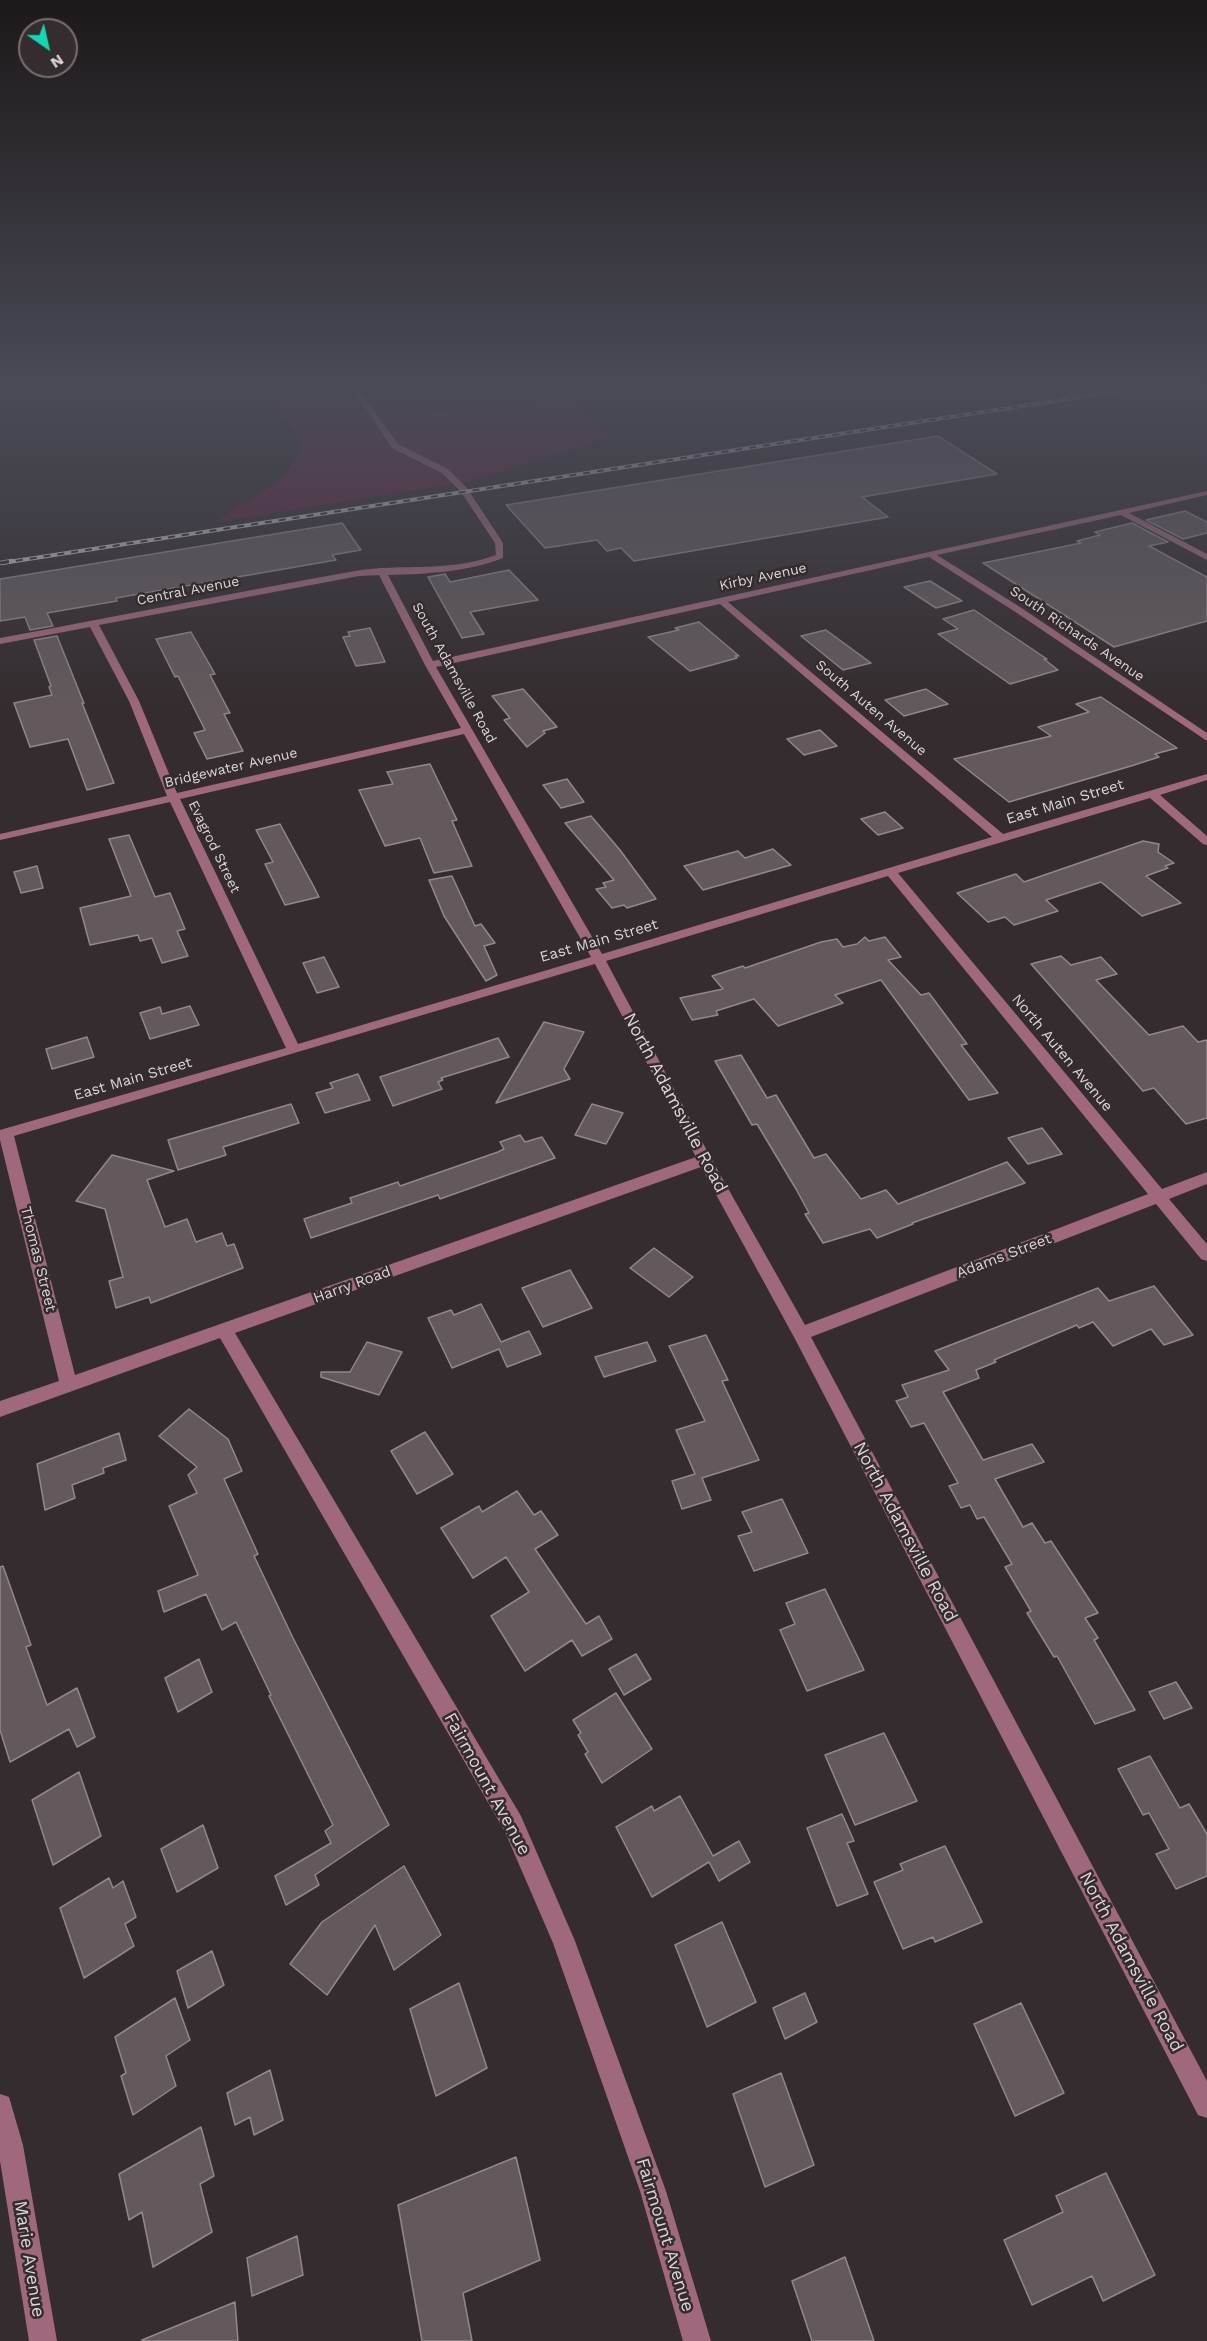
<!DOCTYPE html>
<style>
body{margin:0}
#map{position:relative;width:1207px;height:2341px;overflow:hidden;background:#342c2e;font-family:"Work Sans",sans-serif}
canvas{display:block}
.north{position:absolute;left:18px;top:18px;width:60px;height:60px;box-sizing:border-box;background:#342c2e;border:2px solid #777072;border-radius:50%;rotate:146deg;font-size:16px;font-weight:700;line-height:24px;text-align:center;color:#dcd6d8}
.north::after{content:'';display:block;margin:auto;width:21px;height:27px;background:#16d5b3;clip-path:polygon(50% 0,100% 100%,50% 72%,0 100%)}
</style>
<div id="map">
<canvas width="1207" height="2341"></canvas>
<div class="north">N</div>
</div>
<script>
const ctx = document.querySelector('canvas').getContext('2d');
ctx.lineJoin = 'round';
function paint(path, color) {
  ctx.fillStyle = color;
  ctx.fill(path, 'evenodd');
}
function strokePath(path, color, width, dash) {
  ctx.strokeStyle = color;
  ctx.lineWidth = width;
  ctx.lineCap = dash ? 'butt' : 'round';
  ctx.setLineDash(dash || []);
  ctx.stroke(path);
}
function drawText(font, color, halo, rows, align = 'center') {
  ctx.font = font + ' "Work Sans",sans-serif';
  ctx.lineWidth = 5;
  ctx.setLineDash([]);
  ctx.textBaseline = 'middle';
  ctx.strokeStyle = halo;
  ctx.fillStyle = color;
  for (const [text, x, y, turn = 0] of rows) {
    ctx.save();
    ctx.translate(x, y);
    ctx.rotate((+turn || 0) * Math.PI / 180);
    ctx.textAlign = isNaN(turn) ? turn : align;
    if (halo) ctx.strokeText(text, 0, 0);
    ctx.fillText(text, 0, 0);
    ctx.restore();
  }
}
paint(new Path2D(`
 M268,391H349L356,401L439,411L571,398L609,438L468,482L216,522L285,477L302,446Z`), '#5e233d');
const building = new Path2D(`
 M938,436L997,474L862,497L888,517L634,561L621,548L607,551L597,540L545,548L506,505Z
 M1185,511L1207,522V533L1183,539L1146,520Z
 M342,523L361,550L332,555L336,560L116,598L117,601L47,613L53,626L30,630L25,617L0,621V579Z
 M1132,523L1168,542L1149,546L1207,577V621L1114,647L983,563L1081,543L1077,541L1100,535L1095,532Z
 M509,570L538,600L470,612L484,634L462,638L428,577L445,574L450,582Z
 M930,581L962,601L936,608L904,587Z
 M974,610L1047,659H1044L1058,670L1010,684L938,634L958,629L943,619Z
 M699,622L739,656H735L737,658L690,671L648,637L679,630L675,628Z
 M370,628L385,662L356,666L343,637L350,636L348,632Z
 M826,630L871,663L843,670L801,636Z
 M191,632L215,674L210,675L230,713L224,714L243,751L207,759L194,733L205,730L178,676L175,677L156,639Z
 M57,636L81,696L84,703H82L114,783L87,790L68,739L30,747L14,703L52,695L49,687L51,686L34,640Z
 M523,689L557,727L543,731L545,733L527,747L504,720L510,718L492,696Z
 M926,689L948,704L904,716L885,700Z
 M1101,697L1177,748L1155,754L1159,757L1131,766L1009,802L954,759L1051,736L1038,727L1089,712L1076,704Z
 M820,730L837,746L804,755L787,739Z
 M430,764L457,820L452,821L472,866L434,873L420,838L385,846L359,790L393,784L387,772Z
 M567,779L584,802L561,808L543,785Z
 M885,812L903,828L878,835L861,819Z
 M591,816L620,850L656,899L627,908L624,905L612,908L596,889L606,887L603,883L614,880L565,823Z
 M280,824L314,887L319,897L285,905L265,864L273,862L256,830Z
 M129,835L155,897L170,893L185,929L177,931L188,956L162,963L152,938L140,941L138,935L90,945L80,908L131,896L109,839Z
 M1143,841L1159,844L1158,852L1174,863L1165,866L1168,868L1146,876L1181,903L1142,916L1101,882L1046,900L1058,911L1014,925L1005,917L988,922L957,893L1016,874L1024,882Z
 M773,849L791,865L703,890L684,866L738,851L745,858Z
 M37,866L43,888L21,893L14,872Z
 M452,876L475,926L481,924L495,943L484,946L497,975L486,981L444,916L429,880Z
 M865,937L869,941L885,937L901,957L888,960L921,995L929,993L967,1044L961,1045L998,1093L969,1100L881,980L835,995L843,1003L778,1026L754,999L716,1011L718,1015L692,1020L680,998L723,989L712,976L743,966L745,968L821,942L837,939L843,947L857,944Z
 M1061,956L1071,965L1101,957L1117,974L1096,980L1149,1035L1183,1026L1198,1042L1207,1040V1118L1186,1124L1154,1088L1143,1091L1031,964Z
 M324,957L339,987L317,993L303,963Z
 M190,1006L199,1025L150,1039L140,1013L160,1007L162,1014Z
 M544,1022L584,1032L564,1069L570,1079L496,1103Z
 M87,1037L94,1057L52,1069L46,1049Z
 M498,1038L509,1057L441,1078L443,1080L438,1082L442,1089L393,1106L380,1077Z
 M741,1055L767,1098L776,1095L814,1158L826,1154L861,1199L886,1190L898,1204L1007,1162L1025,1183L912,1223L913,1224L877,1238L870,1229L823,1243L805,1214L809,1213L796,1189L757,1124L752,1125L715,1061Z
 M358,1074L370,1100L325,1113L316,1093L333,1088L330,1083Z
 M291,1104L299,1123L223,1147L226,1155L178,1170L168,1140Z
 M592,1104L623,1113L606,1144L575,1135Z
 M1042,1128L1062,1154L1028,1164L1008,1138Z
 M520,1135L525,1142L542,1137L555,1158L440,1199L438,1195L311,1238L304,1219L352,1203L350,1198L398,1182L400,1186L498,1152L504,1149L500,1142Z
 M112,1155L174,1171L147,1180L165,1227L187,1219L196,1242L222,1233L227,1246L234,1244L243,1268L151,1303L149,1297L116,1308L109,1281L123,1277L105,1209L76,1201Z
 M654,1248L693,1277L669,1297L630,1268Z
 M570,1270L592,1308L543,1327L522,1288Z
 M1154,1286L1193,1335L1164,1345L1151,1329L1113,1346L1093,1322L1079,1328L1077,1325L994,1360L996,1362L976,1370L979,1378L943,1392L983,1460L1032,1444L1044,1462L995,1479L1023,1527L1032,1523L1045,1543L1051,1541L1098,1613L1085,1618L1098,1638L1094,1640L1135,1710L1095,1724L1057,1656L1054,1657L1027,1613L1031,1611L1005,1567L1012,1564L984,1517L977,1519L970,1505L961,1508L949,1486L958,1483L924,1423L911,1427L896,1401L908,1397L902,1385L949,1370L935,1351L1098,1288L1109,1301Z
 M481,1304L501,1342L529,1331L541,1354L507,1367L499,1349L452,1368L428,1318L451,1310L454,1315Z
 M706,1335L728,1380L722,1381L759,1460L702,1478L711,1500L682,1509L672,1481L695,1474L676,1430L705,1421L669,1346Z
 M367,1342L402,1352L379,1395L321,1377V1372H350Z
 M647,1342L656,1361L604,1377L595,1357Z
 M189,1409L228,1439L242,1471L224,1479L258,1554L254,1556L293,1638L389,1825L315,1875L319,1885L286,1905L275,1876L331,1843L325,1831L333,1825L269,1696L271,1695L236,1622L222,1630L206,1594L164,1612L158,1591L198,1575L169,1506L197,1493L188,1475L197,1467L159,1436Z
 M425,1432L453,1474L417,1494L391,1451Z
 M119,1433L126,1460L103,1468L104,1473L72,1485L75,1498L45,1510L37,1464Z
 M517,1491L534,1515L541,1511L558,1535L535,1549L586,1624L599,1616L612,1639L582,1656L572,1640L525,1671L491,1616L529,1592L506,1557L473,1578L441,1528L479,1506L482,1512Z
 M782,1499L808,1553L754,1571L738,1536L752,1532L742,1512Z
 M3,1566L31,1645L26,1647L47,1705L77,1688L95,1737L77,1747L69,1729L10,1762L0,1730V1567Z
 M825,1589L864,1670L807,1691L780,1630L795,1624L786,1603Z
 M636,1654L651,1679L624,1695L609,1669Z
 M199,1659L212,1692L178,1712L165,1678Z
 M1176,1682L1192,1708L1164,1719L1149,1692Z
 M616,1693L652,1749L602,1783L585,1754L588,1752L578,1735L581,1733L573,1720Z
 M884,1733L917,1801L855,1825L825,1755Z
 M1150,1756L1180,1808L1189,1804L1207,1834V1876L1176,1889L1156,1854L1169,1849L1149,1813L1143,1815L1118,1769Z
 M79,1772L101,1836L53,1865L32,1800Z
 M680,1796L713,1856L739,1841L750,1862L719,1881L709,1862L652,1897L616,1827L652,1806L654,1811Z
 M842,1814L854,1841L847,1843L868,1894L837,1906L807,1828Z
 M203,1825L218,1868L177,1892L161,1849Z
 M945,1846L982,1922L935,1942L933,1937L903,1949L874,1882L903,1870L900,1864Z
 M404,1866L441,1935L394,1970L375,1925L327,1995L290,1964L322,1922Z
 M109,1878L113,1888L123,1881L136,1917L125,1924L134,1946L84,1978L60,1908Z
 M722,1922L756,2002L707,2027L675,1945Z
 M212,1951L224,1985L188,2008L177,1971Z
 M459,1983L487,2068L436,2096L410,2009Z
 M805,1993L817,2022L785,2039L773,2008Z
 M175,1998L190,2040L166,2056L176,2086L133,2115L121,2076L126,2073L115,2037Z
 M1021,2003L1064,2093L1015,2116L974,2024Z
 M270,2070L283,2120L254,2135L250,2117L235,2125L227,2093Z
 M781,2073L814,2165L765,2187L733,2094Z
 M201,2127L214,2176L200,2184L212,2232L153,2267L142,2212L129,2220L119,2174Z
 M516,2157L540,2260L463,2293L472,2341H422L398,2205Z
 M1106,2173L1155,2275L1103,2301L1092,2276L1032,2305L1004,2240L1063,2212L1056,2196Z
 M297,2236L303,2275L252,2296L247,2258Z
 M845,2257L874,2341H812L792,2281Z
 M235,2302L238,2341H142V2340Z`);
paint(building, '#63595c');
strokePath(building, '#92878b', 1.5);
paint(new Path2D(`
 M354,391H360L398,444L448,469L467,488L503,543V558C467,572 427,574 388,575L433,661L1207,491V495L1129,513L1207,554V560L1121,515L937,555L1020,607L1207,733V741L1014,611L929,557L728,602L1003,834L1207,774V780L1160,795L1207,836V845L1203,844L1150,798L898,873L1162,1189L1207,1172V1184L1169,1199L1207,1244V1261L1201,1259L1156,1204L811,1337L1207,2081V2118L1198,2115L795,1339L701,1167L235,1333L521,1816L575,1941L666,2191L711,2341H683L640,2191L553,1943L505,1832L220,1338L0,1417V1401L59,1381L0,1140V1130L286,1048L170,802L0,840V834L167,796L129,701L90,627L0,644V638C118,616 237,592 355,571C402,563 448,573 496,555L495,543L461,492L442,473L392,448ZM379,575L425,665L461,728L177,793L139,701L99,625L359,576ZM720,604L992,837L602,954L436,667ZM464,734L591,957L298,1044L180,799ZM888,876L1148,1194L805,1325L712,1160L606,961ZM595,964L696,1157L75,1375L14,1136Z
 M0,2094L9,2097L23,2145L57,2341H29L0,2161Z`), '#9f687c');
const railFar1 = new Path2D(`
 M2,563L1119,391`);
const rail = new Path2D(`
 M0,563L12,561`);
strokePath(railFar1, '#c5bfc1', 4);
strokePath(rail, '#c5bfc1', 4.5);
strokePath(railFar1, '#342c2e', 2, [7]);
strokePath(rail, '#342c2e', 3, [9]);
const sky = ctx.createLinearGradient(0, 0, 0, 719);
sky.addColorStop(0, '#1d1819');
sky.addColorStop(0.54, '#4a4b57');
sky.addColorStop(1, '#4a4b5700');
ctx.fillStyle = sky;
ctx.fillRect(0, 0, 1207, 719);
drawText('14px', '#dcd6d8', '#342c2e', [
 ["Kirby Avenue",763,577,-12],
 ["Central Avenue",188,591,-11],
 ["South Richards Avenue",1077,634,34],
 ["South Adamsville Road",454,673,61],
 ["South Auten Avenue",871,708,40],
 ["Bridgewater Avenue",231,768,-13],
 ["Evagrod Street",214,847,64]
]);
drawText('15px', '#dcd6d8', '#342c2e', [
 ["East Main Street",1065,802,-17],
 ["East Main Street",599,941,-16],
 ["North Auten Avenue",1062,1053,50],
 ["East Main Street",133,1079,-16],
 ["Adams Street",1004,1256,-21],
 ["Thomas Street",38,1259,76],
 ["Harry Road",352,1285,-20]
]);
drawText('18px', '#dcd6d8', '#342c2e', [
 ["North Adamsville Road",675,1103,62],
 ["North Adamsville Road",905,1532,62],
 ["Fairmount Avenue",487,1784,61],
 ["North Adamsville Road",1131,1962,62],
 ["Fairmount Avenue",665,2235,73],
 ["Marie Avenue",29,2259,81]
]);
</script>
